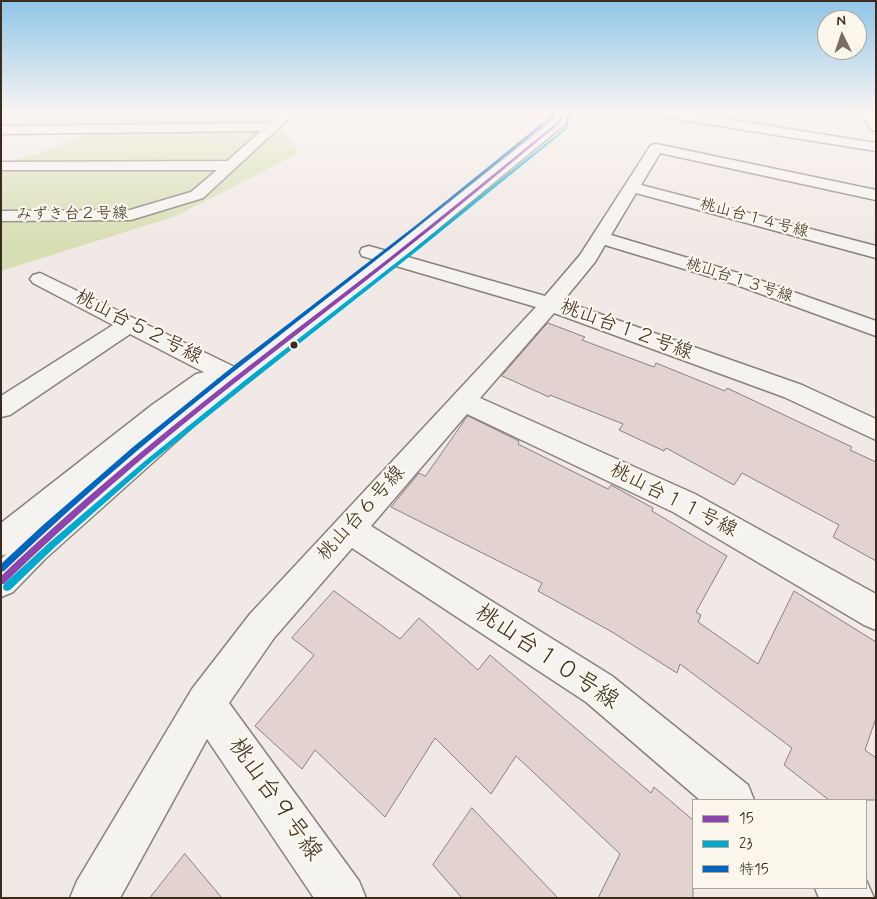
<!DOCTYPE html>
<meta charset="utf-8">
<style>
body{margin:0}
#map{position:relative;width:877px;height:899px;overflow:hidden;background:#f1e9e5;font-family:Mynerve,"Klee One",sans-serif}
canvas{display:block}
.frame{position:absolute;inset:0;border:2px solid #3b2a1e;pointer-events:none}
.legend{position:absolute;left:692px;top:799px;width:175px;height:90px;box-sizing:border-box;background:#fbf7ec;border:1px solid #aea59a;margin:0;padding:6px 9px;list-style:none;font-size:15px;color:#3b2a1e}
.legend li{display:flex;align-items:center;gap:10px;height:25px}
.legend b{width:25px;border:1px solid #aea59a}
.north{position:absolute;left:817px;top:10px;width:50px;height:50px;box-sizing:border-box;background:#fbf7ec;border:1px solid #aea59a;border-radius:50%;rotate:356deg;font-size:14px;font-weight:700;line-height:20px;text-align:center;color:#3b2a1e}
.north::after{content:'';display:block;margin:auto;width:18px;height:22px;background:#7b6d64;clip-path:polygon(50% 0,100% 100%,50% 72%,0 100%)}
</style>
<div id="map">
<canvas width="877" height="899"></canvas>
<div class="frame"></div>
<ul class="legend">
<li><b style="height:6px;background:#8e44ad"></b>15</li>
<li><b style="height:6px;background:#00a9ce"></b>23</li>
<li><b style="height:6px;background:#0065bd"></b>特15</li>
</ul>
<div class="north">N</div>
</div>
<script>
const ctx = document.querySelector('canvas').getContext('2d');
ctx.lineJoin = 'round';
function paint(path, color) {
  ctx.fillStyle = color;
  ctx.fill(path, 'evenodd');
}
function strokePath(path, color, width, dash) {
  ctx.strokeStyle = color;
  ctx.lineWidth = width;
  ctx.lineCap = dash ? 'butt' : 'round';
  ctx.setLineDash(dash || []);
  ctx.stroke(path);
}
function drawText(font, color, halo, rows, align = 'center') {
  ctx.font = font + ' Mynerve,"Klee One",sans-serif';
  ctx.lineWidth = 4.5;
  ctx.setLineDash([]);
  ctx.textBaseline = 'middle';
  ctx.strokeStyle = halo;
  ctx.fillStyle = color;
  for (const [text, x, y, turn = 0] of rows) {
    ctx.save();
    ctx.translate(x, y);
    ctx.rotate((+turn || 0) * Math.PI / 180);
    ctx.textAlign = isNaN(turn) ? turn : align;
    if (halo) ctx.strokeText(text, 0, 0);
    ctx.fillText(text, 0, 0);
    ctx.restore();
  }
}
paint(new Path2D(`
 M135,113H301L276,118L299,153L176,216L1,271V164L45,151Z`), '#d8dfb4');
const building = new Path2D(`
 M548,323L585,337L582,340L654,367L656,363L725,391L727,388L852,447L850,450L876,462V561L833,537L839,525L742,473L734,485L666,448L664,451L619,430L623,424L550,395L549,397L502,376Z
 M468,416L519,441L518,444L608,489L611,485L653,508L652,511L727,556L696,612L701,615L698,622L758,664L794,591L876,642V718L865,750L876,758V800H829L784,765L792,748L680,664L677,673L612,632L538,591L542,583L391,507L419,473L425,476Z
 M334,591L400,639L419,618L478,670L490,655L651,793L654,787L693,820V898H598L620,854L516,756L491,794L435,738L385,817L315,750L302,769L255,726L314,655L292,638Z
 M472,808L558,898H462L433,865Z
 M185,854L222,898H150Z`);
paint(building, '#e2d2d0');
strokePath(building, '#88817c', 1);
const minor = new Path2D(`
 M281,113H295L203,198L131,220L1,221V211L130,210L191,192L217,170H1V162L227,161L261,131L1,134V126L270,123Z
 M657,113H689L876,143V151L663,117Z
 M861,113H873L876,117V131L871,130Z
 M656,144L876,190V200L660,153L641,185L876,246V258L636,193L611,235L748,276L876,321V336L734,284L605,245L595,262L563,301L802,385L876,419V440L784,397L554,313L480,398L695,494L876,594V630L864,625L673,512L467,414L371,526L612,676L748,785L754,800H700L586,702L352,548L274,638L229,703L359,881L366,898H314L207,739L120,898H70L77,881L192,689L250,614L536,307L362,256L360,252L362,248L369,246L376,248L545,296L580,255L649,148L651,145Z
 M40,273L245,372L248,378L245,384L236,386L227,384L130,334L10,415L1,417V396L113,325L33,283L30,279L33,275Z
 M866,880L874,898H819L815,888H866Z`);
const tertiary = new Path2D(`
 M556,113H568L565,124L398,262L198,422L45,559L13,592L1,597V559L6,554L1,556V523L152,405L196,374L205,372L214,374L217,380L384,254L554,119Z`);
strokePath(minor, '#88817c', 3);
strokePath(tertiary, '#88817c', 3);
paint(minor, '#f5f3ef');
paint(tertiary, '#f5f3ef');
paint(new Path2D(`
 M561,113H563L561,122C505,168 449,215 392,260C309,326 224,389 144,457C96,498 49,540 4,584H1V576C46,533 93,492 140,453C221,386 305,323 388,259C445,214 502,167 559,121Z`), '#8e44ad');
paint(new Path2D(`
 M569,114L571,115L567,129L418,250L248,384L150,463L56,546L10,590L7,591L4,590L3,587L4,584L50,542L146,460L244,381L415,248L565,128Z`), '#00a9ce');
paint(new Path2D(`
 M551,113H554L553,117C501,160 448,203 395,245C309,313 222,379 138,450C92,489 47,530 4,571L1,572V564L42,526L133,447L226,372L415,226L551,116Z`), '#0065bd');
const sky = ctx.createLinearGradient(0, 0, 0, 239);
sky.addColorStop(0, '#8fc5e7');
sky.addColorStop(0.47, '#f9f5f3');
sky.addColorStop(1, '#f9f5f300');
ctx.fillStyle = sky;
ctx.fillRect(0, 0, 877, 239);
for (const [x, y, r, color] of [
 [294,345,4.5,"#3b2a1e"]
]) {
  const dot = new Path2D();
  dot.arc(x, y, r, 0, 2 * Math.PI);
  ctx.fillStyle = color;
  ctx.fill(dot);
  strokePath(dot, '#fbf7ec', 2);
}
drawText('16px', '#3b2a1e', '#fbf7ec', [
 ["みずき台２号線",72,215,-1],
 ["桃山台１４号線",754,219,15],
 ["桃山台１３号線",739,281,18]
]);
drawText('20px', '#3b2a1e', '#fbf7ec', [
 ["桃山台５２号線",138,328,27],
 ["桃山台１２号線",626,331,20],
 ["桃山台１１号線",673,501,27],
 ["桃山台６号線",362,514,-48]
]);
drawText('24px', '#3b2a1e', '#fbf7ec', [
 ["桃山台１０号線",546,658,34],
 ["桃山台９号線",274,800,55]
]);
</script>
